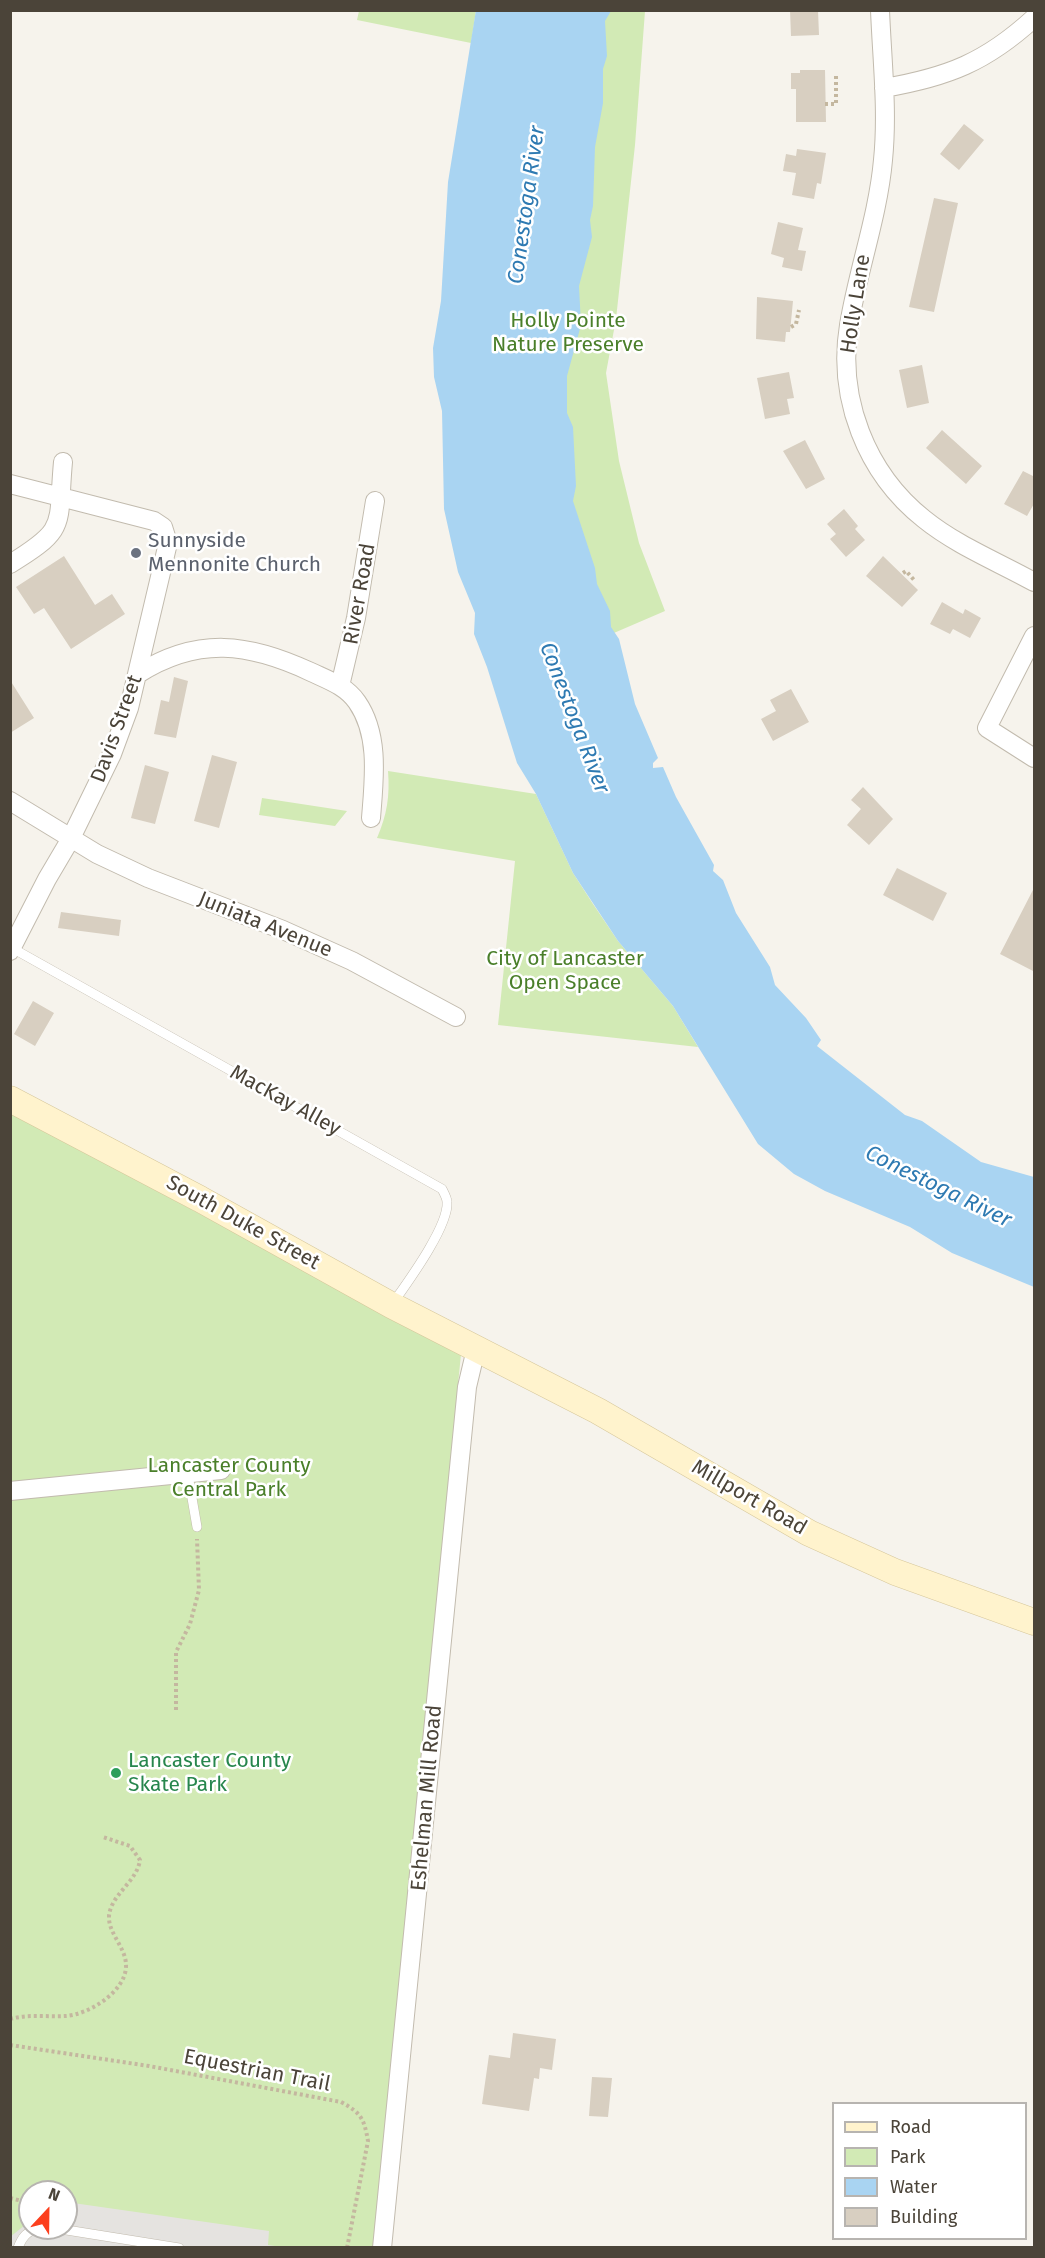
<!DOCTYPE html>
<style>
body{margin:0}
#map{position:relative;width:1045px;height:2258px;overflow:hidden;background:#f6f3ec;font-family:"Fira Sans",sans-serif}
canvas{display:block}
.frame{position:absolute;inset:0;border:12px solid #4b4439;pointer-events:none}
.legend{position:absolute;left:832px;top:2102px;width:195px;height:138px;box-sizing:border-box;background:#fff;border:2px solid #b7b4b0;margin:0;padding:8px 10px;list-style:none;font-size:18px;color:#4b4439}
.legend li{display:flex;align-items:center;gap:12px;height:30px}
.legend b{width:30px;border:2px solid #b7b4b0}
.north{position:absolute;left:18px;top:2180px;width:60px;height:60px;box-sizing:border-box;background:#fff;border:2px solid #b7b4b0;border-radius:50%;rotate:22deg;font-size:16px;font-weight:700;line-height:24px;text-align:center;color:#4b4439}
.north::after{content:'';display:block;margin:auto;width:21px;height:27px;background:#fc3f1d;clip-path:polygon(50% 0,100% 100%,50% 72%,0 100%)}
</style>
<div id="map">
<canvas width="1045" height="2258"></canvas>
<div class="frame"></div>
<ul class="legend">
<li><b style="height:8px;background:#fff3cd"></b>Road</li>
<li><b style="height:16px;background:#d2eab5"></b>Park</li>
<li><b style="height:16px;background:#a9d4f2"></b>Water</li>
<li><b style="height:16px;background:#d8cfc1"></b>Building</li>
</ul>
<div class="north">N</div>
</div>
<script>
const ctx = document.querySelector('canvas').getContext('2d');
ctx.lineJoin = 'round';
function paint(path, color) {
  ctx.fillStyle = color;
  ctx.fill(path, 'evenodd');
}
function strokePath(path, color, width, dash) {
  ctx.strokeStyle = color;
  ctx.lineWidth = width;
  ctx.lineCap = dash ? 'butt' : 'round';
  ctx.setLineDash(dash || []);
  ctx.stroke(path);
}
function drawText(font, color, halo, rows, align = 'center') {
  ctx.font = font + ' "Fira Sans",sans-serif';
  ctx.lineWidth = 5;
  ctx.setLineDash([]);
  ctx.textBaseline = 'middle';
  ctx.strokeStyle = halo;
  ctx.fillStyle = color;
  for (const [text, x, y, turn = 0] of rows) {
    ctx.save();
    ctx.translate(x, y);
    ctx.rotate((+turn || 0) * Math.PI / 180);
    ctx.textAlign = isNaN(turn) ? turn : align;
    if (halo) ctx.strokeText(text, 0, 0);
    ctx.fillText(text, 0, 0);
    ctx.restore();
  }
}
paint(new Path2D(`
 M359,11H476L471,43L357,20Z
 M568,11H645L635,145L616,319L606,373L619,461L639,543L665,611L586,645L539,261Z
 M388,771L536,794L573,873L593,904L618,941L673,1006L698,1047L498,1025L515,861L377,838C387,815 390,796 388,771Z
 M262,798L347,811L335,826L259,815Z
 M10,1112L461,1354L374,2247H11ZM30,2192H66V2228H30Z`), '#d2eab5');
paint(new Path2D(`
 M66,2202L269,2231L268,2245L281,2247L11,2248L10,2237L30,2221V2228H66Z`), '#e5e3e0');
paint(new Path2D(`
 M476,10L611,11L605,21L607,56L603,69V103L595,147L593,206L590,220L592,237L579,286L581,325L567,376V413L573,427L576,486L573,501L595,568L597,584L610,611L611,627L619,639L635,704L658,758L653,763V768L663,767L676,797L714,865L713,871L723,880L736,913L770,967L775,985L806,1018L821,1040L817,1046L905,1115L922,1121L981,1162L1034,1177V1287L952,1253L910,1227L825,1191L794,1174L758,1144L673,1006L618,941L573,873L536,794L517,763L487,667L474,634L475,613L458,572L444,509L442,411L434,377L433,348L441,301L448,182Z`), '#a9d4f2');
paint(new Path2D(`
 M790,10H818L819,35L791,36Z
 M800,70H825L826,122H796V89H791V73H800Z
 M964,124L984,140L959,170L940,154Z
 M797,149L826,153L821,184L817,183L814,199L792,195L796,173L783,171L786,154L796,156Z
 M934,198L958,203L934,312L909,307Z
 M778,222L803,228L798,250L806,251L802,271L782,267L784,258L771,254Z
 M757,297L793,301L790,332H786L785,342L756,339Z
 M922,365L929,403L907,408L899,370Z
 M789,372L794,398L787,399L790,414L765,419L757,378Z
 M942,430L982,466L966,484L926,448Z
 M805,440L825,479L806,489L783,451Z
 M1023,471L1035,477V502L1027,516L1004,504Z
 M844,509L858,526L855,529L865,540L846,557L830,539L836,534L827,524Z
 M64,556L95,605L112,594L125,614L71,649L44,608L34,614L16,587Z
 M883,556L918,590L902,607L866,576Z
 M942,602L963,614L965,609L981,618L970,638L953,629L950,634L930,624Z
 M174,677L188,681L176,738L154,734L161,700L169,702Z
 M10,680L34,718L10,733Z
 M791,689L809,722L773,741L761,719L776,711L770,700Z
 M212,755L237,762L219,828L194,821Z
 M145,765L169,772L155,824L131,818Z
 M863,787L893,819L869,845L847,825L861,809L851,800Z
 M897,868L947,893L933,921L883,895Z
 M1035,886V972L1000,954Z
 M61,912L121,920L119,936L58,928Z
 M33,1001L54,1013L35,1046L14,1034Z
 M513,2033L556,2039L552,2070L540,2068L539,2079L534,2078L529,2111L482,2104L489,2055L510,2058Z
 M592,2077L612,2078L608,2117L589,2116Z`), '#d8cfc1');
const service = new Path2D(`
 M12,948L442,1189C444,1193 447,1198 447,1202C449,1226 407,1283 393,1303
 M188,1475L197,1527
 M54,2228L179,2248
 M18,2248C22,2237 27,2231 39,2228`);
const minor = new Path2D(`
 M880,10C882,60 888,111 883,160C878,216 858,270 849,325C837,398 866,473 924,519C956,545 998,562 1034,582
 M884,88C948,77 986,62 1034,18
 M10,484L154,521L163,527L168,543L129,708L112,754L70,840L47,879L10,951
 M10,564C69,528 57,526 63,462
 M1034,636L987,728L1034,758
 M138,674C198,636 249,643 311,672C328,680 346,686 357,702C380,735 374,780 371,818
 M340,686L356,618L375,501
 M10,801L97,854L148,878L283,930L352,961L456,1017
 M10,1491L221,1470
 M382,2248L467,1387L476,1349`);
const secondary = new Path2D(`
 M10,1099L200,1199L391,1305L598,1411L809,1533L895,1572L1034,1622`);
strokePath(service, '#c2bbae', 10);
strokePath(minor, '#c2bbae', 20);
strokePath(secondary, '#d6c79b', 27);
strokePath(new Path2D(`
 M825,104H836V76
 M791,327L796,324L799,310
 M903,573L906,571L915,581
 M176,1710V1652L190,1624L199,1590L197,1539
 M10,2019C28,2014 47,2017 65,2016C88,2015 125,1992 126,1967C127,1948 108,1934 109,1916C111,1894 137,1882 140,1860L130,1846L103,1837
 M10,2045L149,2066L341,2102C361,2113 364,2118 368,2141L347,2248
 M10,2198L30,2203`), '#c4b79f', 4, [3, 3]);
strokePath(service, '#fff', 9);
strokePath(minor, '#fff', 18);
strokePath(secondary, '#fff3cd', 26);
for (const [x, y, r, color] of [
 [136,553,6,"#6b7280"],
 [116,1773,6,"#2e9e5b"]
]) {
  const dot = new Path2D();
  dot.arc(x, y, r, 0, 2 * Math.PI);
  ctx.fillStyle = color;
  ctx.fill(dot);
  strokePath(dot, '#fff', 2);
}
drawText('21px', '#4b4439', '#fff', [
 ["Holly Lane",856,304,-81],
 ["River Road",360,594,-80],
 ["Davis Street",117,729,-70],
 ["Juniata Avenue",265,925,22],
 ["MacKay Alley",285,1101,29],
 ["South Duke Street",243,1223,29],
 ["Millport Road",749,1498,30],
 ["Eshelman Mill Road",427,1798,-85],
 ["Equestrian Trail",257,2071,11]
]);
drawText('21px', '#4a7f2a', '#fff', [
 ["Holly Pointe",568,321],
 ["Nature Preserve",568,345],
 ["City of Lancaster",565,959],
 ["Open Space",565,983],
 ["Lancaster County",229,1466],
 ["Central Park",229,1490]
]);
drawText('21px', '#5b616d', '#fff', [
 ["Sunnyside",148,541],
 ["Mennonite Church",148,565]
], 'left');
drawText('21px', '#27864d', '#fff', [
 ["Lancaster County",128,1761],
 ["Skate Park",128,1785]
], 'left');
drawText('italic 22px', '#2e7ab2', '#fff', [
 ["Conestoga River",527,205,-82],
 ["Conestoga River",574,718,69],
 ["Conestoga River",938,1187,26]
]);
</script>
